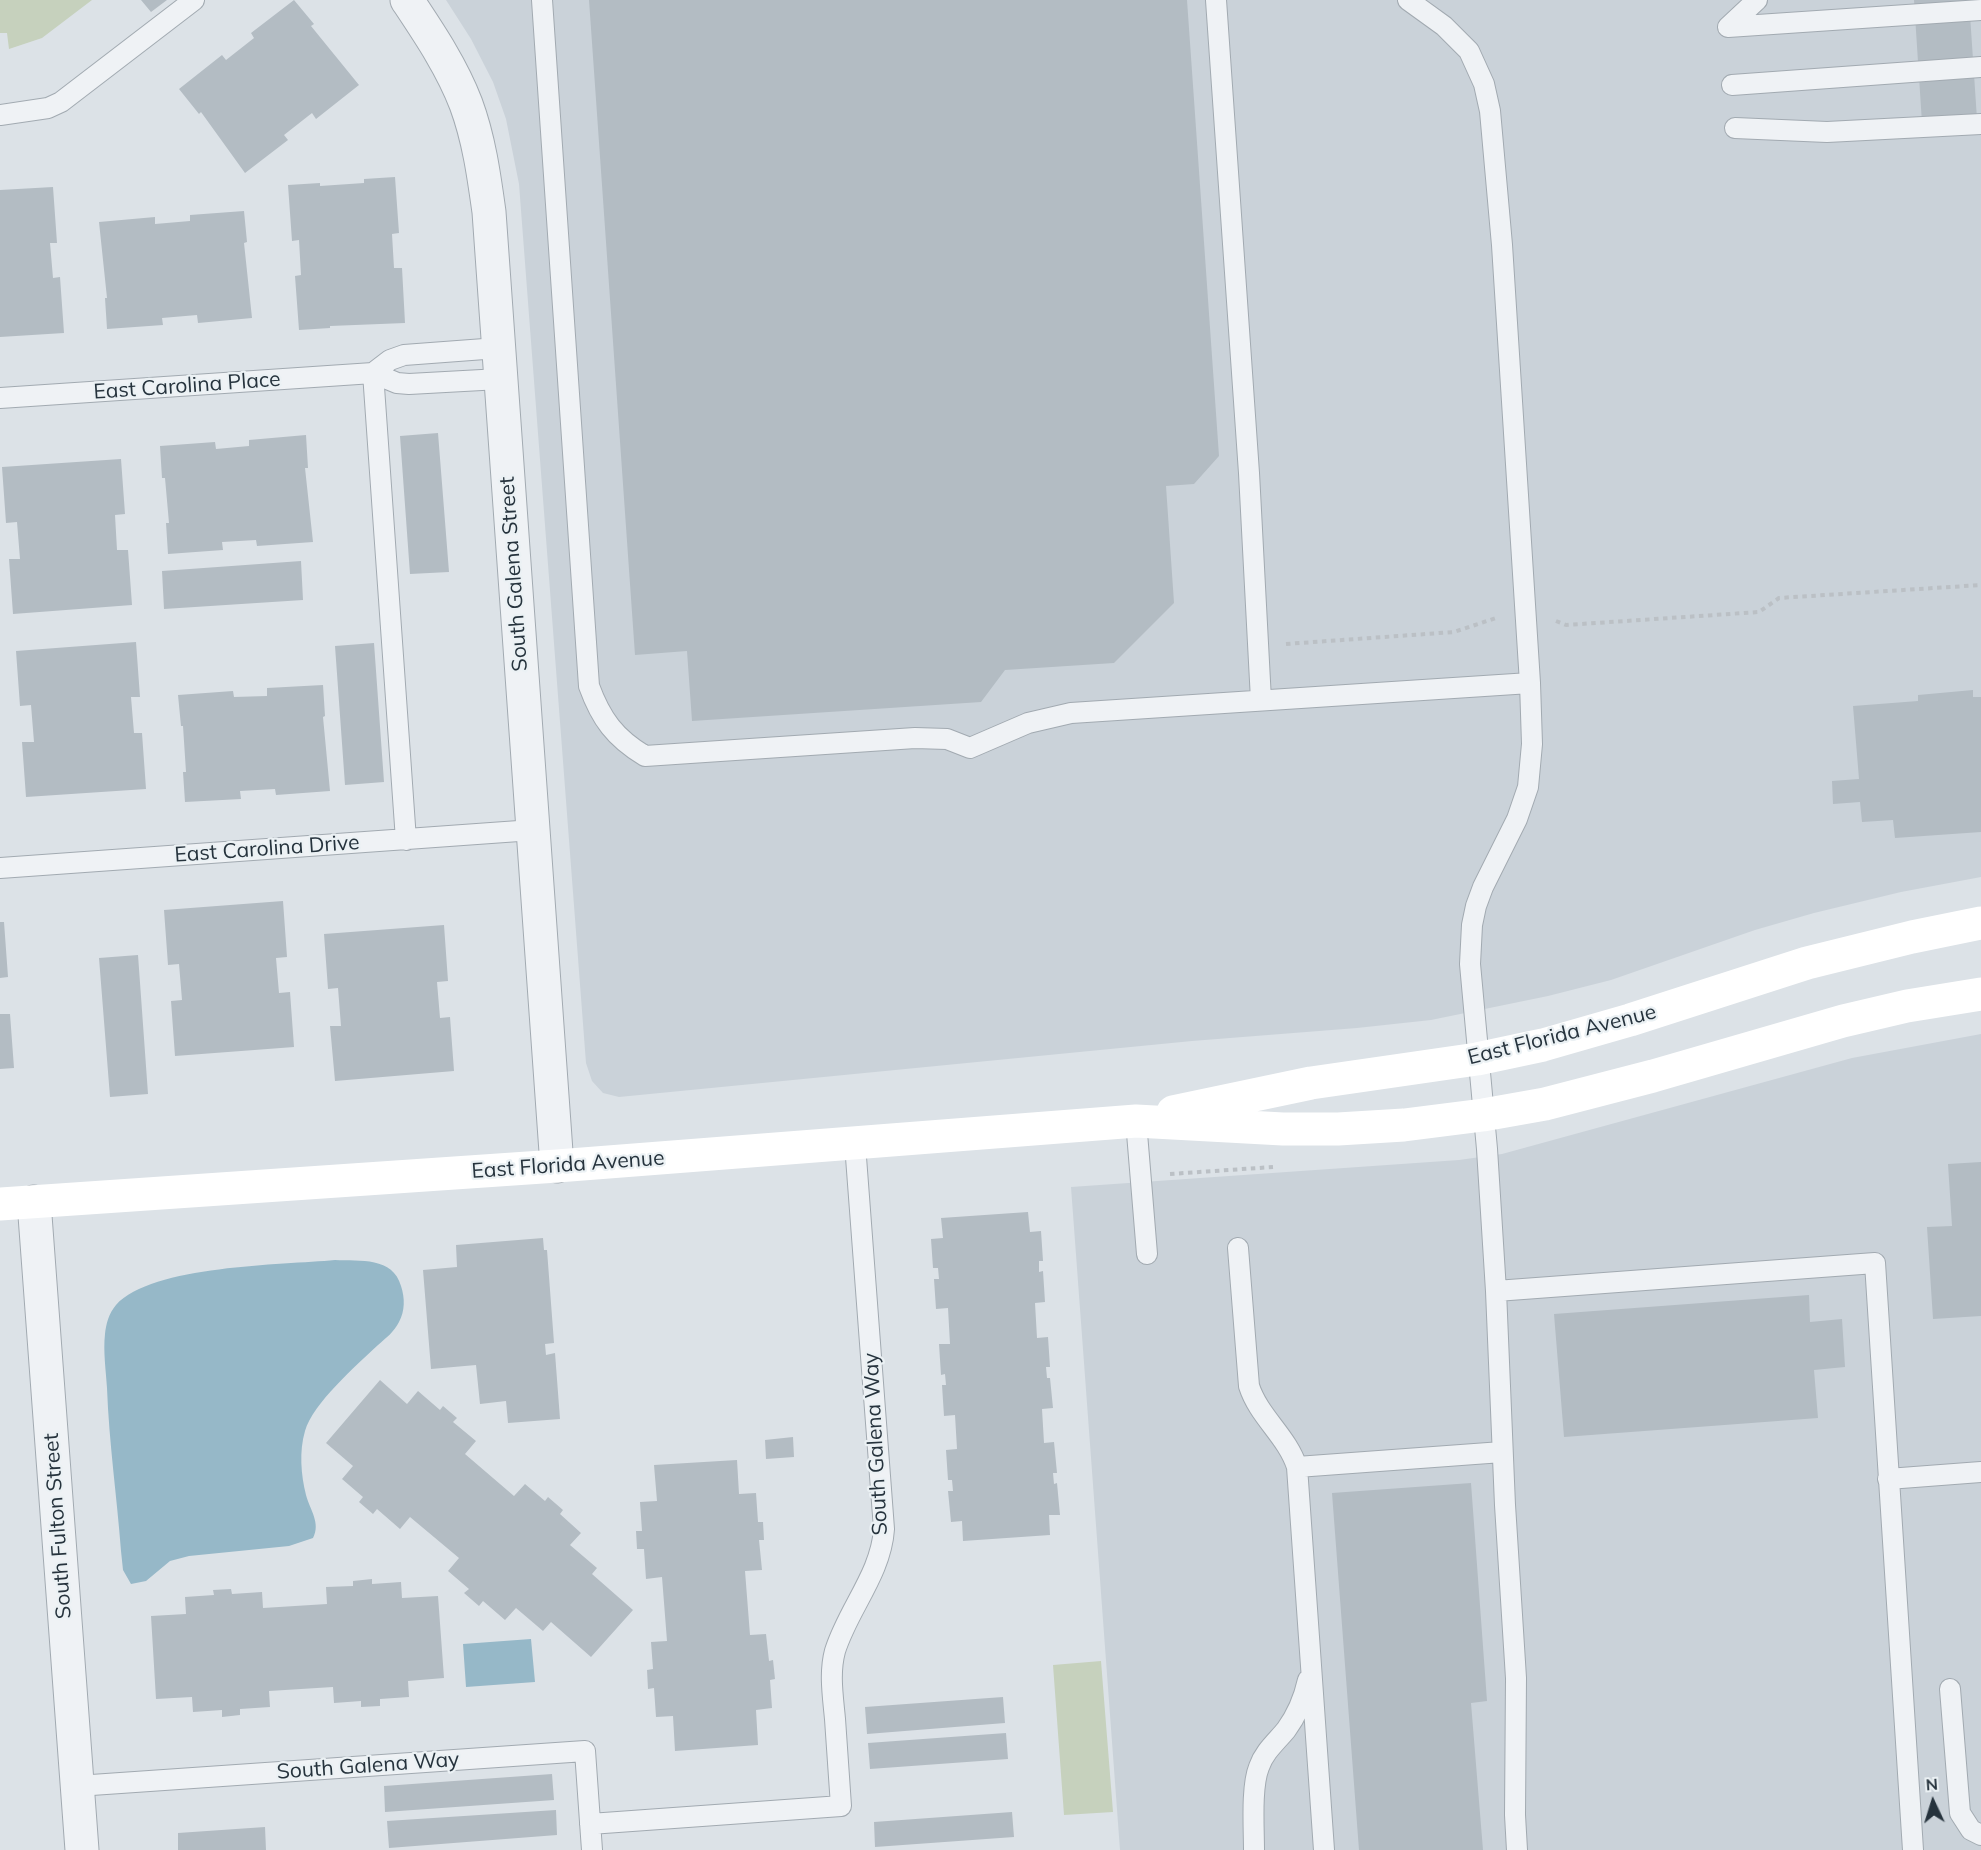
<!DOCTYPE html>
<style>
body{margin:0}
#map{position:relative;width:1981px;height:1850px;overflow:hidden;background:#dce2e7;font-family:Mulish,sans-serif}
canvas{display:block}
.north{position:absolute;left:1903px;top:1772px;width:60px;height:60px;-webkit-text-stroke:4px #ebf1f4;paint-order:stroke;rotate:356deg;font-size:16px;font-weight:700;line-height:24px;text-align:center;color:#26333d}
.north::after{content:'';display:block;margin:auto;width:21px;height:27px;background:#26333d;clip-path:polygon(50% 0,100% 100%,50% 72%,0 100%)}
</style>
<div id="map">
<canvas width="1981" height="1850"></canvas>
<div class="north">N</div>
</div>
<script>
const ctx = document.querySelector('canvas').getContext('2d');
ctx.lineJoin = 'round';
function paint(path, color) {
  ctx.fillStyle = color;
  ctx.fill(path, 'evenodd');
}
function strokePath(path, color, width, dash) {
  ctx.strokeStyle = color;
  ctx.lineWidth = width;
  ctx.lineCap = dash ? 'butt' : 'round';
  ctx.setLineDash(dash || []);
  ctx.stroke(path);
}
function drawText(font, color, halo, rows, align = 'center') {
  ctx.font = font + ' Mulish,sans-serif';
  ctx.lineWidth = 4.5;
  ctx.setLineDash([]);
  ctx.textBaseline = 'middle';
  ctx.strokeStyle = halo;
  ctx.fillStyle = color;
  for (const [text, x, y, turn = 0] of rows) {
    ctx.save();
    ctx.translate(x, y);
    ctx.rotate((+turn || 0) * Math.PI / 180);
    ctx.textAlign = isNaN(turn) ? turn : align;
    if (halo) ctx.strokeText(text, 0, 0);
    ctx.fillText(text, 0, 0);
    ctx.restore();
  }
}
paint(new Path2D(`
 M446,0H1981V877L1901,892L1814,913L1755,930L1611,980L1548,996L1431,1020L1357,1028L1192,1041L619,1097L603,1093L592,1081L586,1063L519,184L506,119L493,82L471,39Z
 M1981,1034V1850H1120L1071,1187L1459,1160L1502,1154L1852,1058Z`), '#cad2d9');
paint(new Path2D(`
 M0,0H92L42,38L9,49L7,33H0Z
 M1101,1661L1113,1812L1064,1815L1053,1665Z`), '#c6d1bd');
paint(new Path2D(`
 M335,1260C360,1261 393,1257 401,1286C405,1298 405,1311 399,1322C394,1332 386,1338 378,1345C356,1366 313,1403 305,1431C299,1451 301,1475 306,1495C310,1510 321,1523 313,1538L289,1546L189,1556L170,1561L146,1581L131,1584L123,1570L121,1551C117,1497 109,1443 107,1388C106,1371 103,1351 105,1334C106,1324 109,1313 116,1305C152,1265 282,1265 335,1260Z
 M531,1639L535,1682L466,1687L463,1644Z`), '#96b8c8');
paint(new Path2D(`
 M141,0H167L151,12Z
 M294,0L314,24L311,26L359,85L316,119L312,113L284,135L288,140L245,173L201,112L199,114L179,89L222,55L226,60L254,38L251,33Z
 M589,0H1187L1219,456L1194,484L1166,486L1174,603L1114,663L1005,670L981,702L692,721L687,651L635,655Z
 M1914,0H1969L1977,119L1922,123Z
 M395,177L399,233L392,234L394,268H402L405,323L330,326V328L299,330L295,276L301,275L299,240L292,241L288,185L320,183V186L364,183V179Z
 M53,187L57,243H50L53,278L60,277L64,333L0,337V190Z
 M244,211L247,242L244,243L252,318L198,323L197,315L162,318L163,325L107,329L105,298H107L99,222L155,217V224L190,221V215Z
 M438,433L449,572L410,574L400,436Z
 M306,435L308,468H305L313,542L257,546L256,540L222,542L223,550L168,554L166,523H169L165,478H162L160,446L215,442L216,449L249,446V440Z
 M121,459L125,514L115,515L117,550H128L132,605L13,614L9,559H20L17,522L6,523L2,467Z
 M301,561L303,600L164,609L162,571Z
 M136,642L140,697H131L134,733H142L146,789L26,797L22,742H34L31,705L20,706L16,651Z
 M374,643L384,782L345,785L335,646Z
 M323,685L325,716L323,717L330,791L276,795L275,789L240,791L241,799L185,802L183,772H186L183,726H181L178,695L233,691L234,697L267,696V688Z
 M1973,690V697H1981V832L1895,838L1893,820L1862,822L1860,802L1833,804L1832,781L1859,779L1853,706L1918,701V695Z
 M283,901L287,957L276,958L279,993L290,992L294,1047L175,1056L171,1001L182,1000L179,964L168,965L164,910Z
 M0,922H4L8,977L0,978Z
 M444,925L448,981L437,982L440,1018L450,1017L454,1071L335,1081L330,1026H341L338,988L328,989L324,934Z
 M138,955L148,1094L110,1097L99,958Z
 M0,1014H10L14,1068L0,1069Z
 M1981,1162V1316L1933,1319L1927,1227L1952,1226L1948,1164Z
 M1028,1212L1030,1232L1041,1231L1043,1261H1039V1272L1043,1271L1045,1302L1035,1303L1037,1338L1048,1337L1050,1367H1046L1047,1378H1050L1053,1408L1042,1409L1044,1443L1054,1442L1057,1473H1053L1054,1484L1057,1483L1060,1515H1049L1050,1535L963,1541L962,1521L951,1522L948,1491H953L952,1480H948L946,1450L957,1449L955,1415L944,1416L942,1385H946L945,1374L941,1375L939,1344H950L948,1308L936,1309L934,1279H939L938,1268H933L931,1239L943,1238L941,1218Z
 M543,1238L544,1250H547L554,1343L545,1344L546,1355L555,1353L560,1419L508,1423L506,1401L480,1404L476,1365L431,1369L423,1270L457,1267L456,1245Z
 M1809,1295L1810,1322L1842,1319L1845,1367L1814,1370L1818,1418L1564,1437L1554,1314Z
 M380,1380L407,1404L418,1391L440,1410L443,1406L457,1418L453,1422L476,1441L465,1454L514,1496L525,1484L545,1501L548,1497L563,1510L560,1514L581,1533L570,1545L597,1568L592,1574L633,1610L591,1657L551,1622L543,1631L516,1608L505,1620L483,1601L479,1606L464,1593L469,1589L448,1571L459,1558L410,1517L400,1529L377,1509L373,1514L359,1502L363,1497L342,1479L353,1466L326,1443Z
 M793,1437L794,1457L766,1459L765,1440Z
 M737,1460L739,1494L756,1493L758,1522H763L764,1540H759L762,1570L745,1571L750,1635L766,1634L769,1661L773,1660L775,1679L770,1680L772,1708L756,1710L758,1745L675,1751L673,1716L656,1717L654,1688L648,1689L647,1670L653,1669L651,1642L667,1641L662,1577L646,1579L644,1549H637L636,1531H642L640,1502L657,1501L654,1465Z
 M1471,1483L1487,1701L1471,1703L1483,1850H1359L1332,1493Z
 M372,1579V1584L401,1582L402,1598L438,1596L444,1678L408,1681L409,1697L380,1699V1706L361,1707V1701L334,1703L333,1687L269,1691L270,1707L240,1709V1715L222,1717V1710L193,1712L192,1697L156,1699L151,1616L186,1614L185,1597L214,1595L213,1590L231,1589L232,1594L262,1592L263,1608L327,1604L326,1587L353,1586V1581Z
 M1003,1697L1005,1723L867,1734L865,1707Z
 M1006,1733L1008,1759L870,1769L868,1743Z
 M552,1774L554,1800L385,1812L384,1786Z
 M556,1810L557,1835L389,1848L387,1821Z
 M1012,1812L1014,1837L875,1847L874,1822Z
 M265,1827L266,1850H178V1833Z`), '#b3bcc3');
const lane = new Path2D(`
 M542,0L589,686C601,719 615,738 645,756L915,738L947,739L970,748L1028,723L1071,713L1530,683
 M1216,0L1249,473L1261,700
 M1408,0L1444,26L1469,51L1484,84L1490,111L1502,245L1530,683L1532,744L1528,787L1517,819L1483,887L1476,906L1472,925L1470,964L1487,1149L1496,1291L1505,1505L1516,1678L1515,1815L1517,1850
 M1728,27L1981,10
 M1728,27L1757,0
 M1732,85L1981,67
 M0,115L48,108L61,102L194,0
 M1735,128L1827,132L1981,124
 M373,373L406,840
 M373,373L390,360L404,355L498,348
 M0,398L373,373L397,383L409,384L500,379
 M0,868L533,830
 M1136,1121L1147,1254
 M1238,1248L1249,1386C1259,1417 1287,1436 1297,1467L1324,1850
 M1496,1291L1875,1263L1913,1850
 M1297,1467L1502,1452
 M1888,1479L1981,1472
 M1950,1689L1960,1813L1971,1830L1981,1835
 M77,1786L585,1751L592,1850
 M590,1824L841,1806C839,1777 837,1748 835,1719C833,1697 829,1673 835,1651C848,1609 881,1574 884,1529L855,1144
 M1254,1850C1254,1828 1251,1787 1259,1767C1264,1752 1276,1742 1286,1730C1297,1715 1304,1698 1308,1680`);
const street = new Path2D(`
 M407,0C429,33 452,67 466,104C479,139 484,176 489,212L557,1166
 M34,1202L82,1850`);
strokePath(lane, '#a2aab1', 22);
strokePath(street, '#a2aab1', 35);
strokePath(new Path2D(`
 M1556,621L1566,625L1759,612L1779,598L1981,585
 M1286,644L1454,632L1496,618
 M1170,1174L1273,1167`), '#bbc0c5', 4, [4.5, 4.5]);
strokePath(lane, '#eff2f5', 20);
strokePath(street, '#eff2f5', 33);
strokePath(new Path2D(`
 M1173,1112L1311,1083L1477,1059L1543,1045L1630,1020L1807,963L1912,937L1981,923
 M0,1204L557,1166L1136,1121L1283,1129H1338L1404,1125L1483,1115L1545,1104L1653,1076L1843,1021L1907,1006L1981,994`), '#fff', 33);
drawText('21px', '#26333d', '#ebf1f4', [
 ["East Carolina Place",187,386,-4],
 ["South Galena Street",514,574,-94],
 ["East Carolina Drive",267,849,-4],
 ["East Florida Avenue",1562,1035,-14],
 ["East Florida Avenue",568,1165,-4],
 ["South Galena Way",876,1444,-93],
 ["South Fulton Street",58,1526,-94],
 ["South Galena Way",368,1766,-4]
]);
</script>
